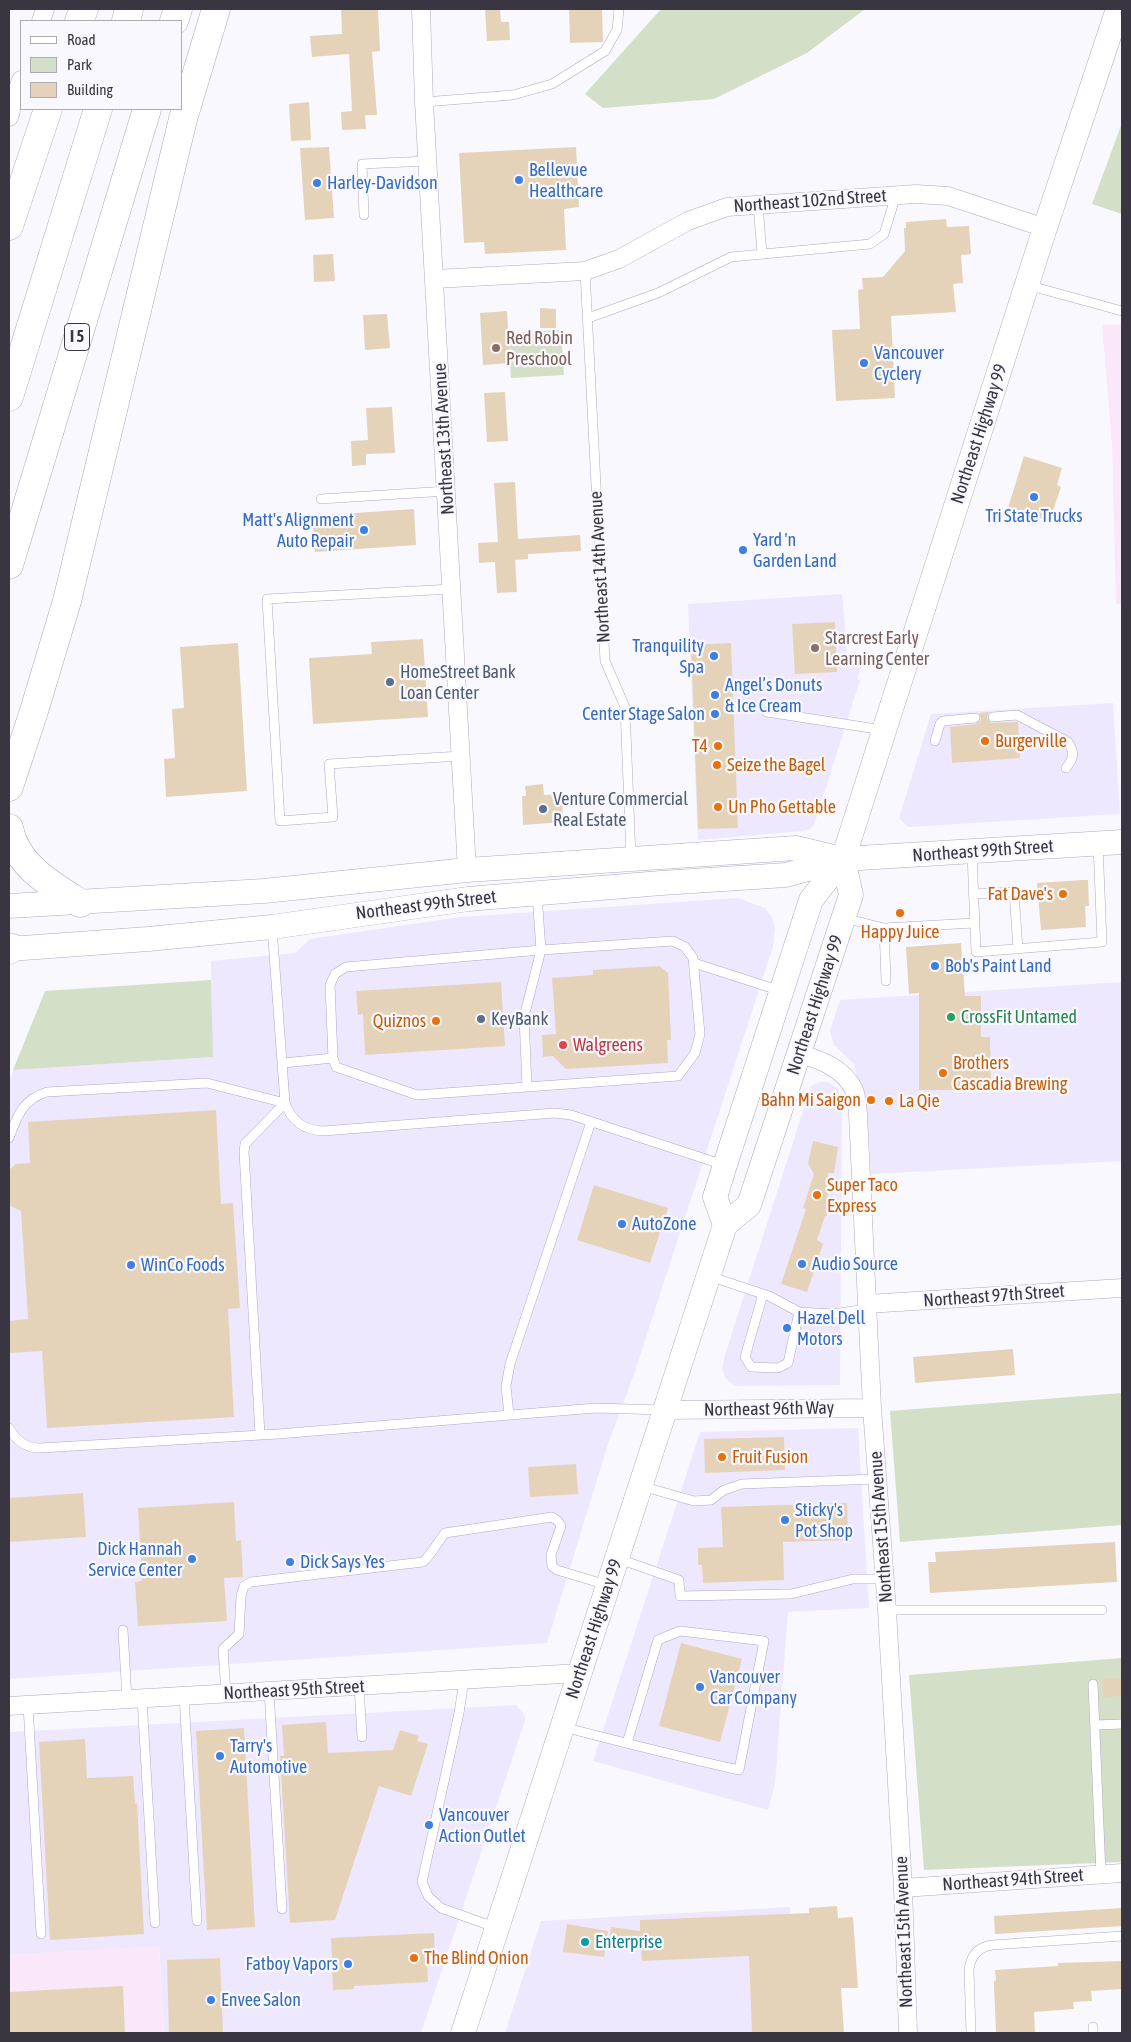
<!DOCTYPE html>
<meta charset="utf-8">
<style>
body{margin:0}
#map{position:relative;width:1131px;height:2042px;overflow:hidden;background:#f9f8fe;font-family:"Asap Condensed",sans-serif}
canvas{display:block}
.frame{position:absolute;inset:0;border:10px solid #393541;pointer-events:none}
.legend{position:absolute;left:20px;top:20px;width:162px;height:90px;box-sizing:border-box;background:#f9f8fe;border:1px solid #acaab2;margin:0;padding:6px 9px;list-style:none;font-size:15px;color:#393541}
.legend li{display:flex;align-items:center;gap:10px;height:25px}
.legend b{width:25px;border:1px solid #acaab2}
</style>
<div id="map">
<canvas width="1131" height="2042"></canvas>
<div class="frame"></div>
<ul class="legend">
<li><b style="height:6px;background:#fff"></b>Road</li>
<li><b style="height:14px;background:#d3dfc7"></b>Park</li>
<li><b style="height:14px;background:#e5d3b9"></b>Building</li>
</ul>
</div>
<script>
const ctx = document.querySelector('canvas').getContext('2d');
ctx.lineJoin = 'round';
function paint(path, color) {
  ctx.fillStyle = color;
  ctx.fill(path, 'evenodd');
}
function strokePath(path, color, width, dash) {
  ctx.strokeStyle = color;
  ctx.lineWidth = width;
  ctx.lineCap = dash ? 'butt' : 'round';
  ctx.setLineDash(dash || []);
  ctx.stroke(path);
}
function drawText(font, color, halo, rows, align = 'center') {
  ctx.font = font + ' "Asap Condensed",sans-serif';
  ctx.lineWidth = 4.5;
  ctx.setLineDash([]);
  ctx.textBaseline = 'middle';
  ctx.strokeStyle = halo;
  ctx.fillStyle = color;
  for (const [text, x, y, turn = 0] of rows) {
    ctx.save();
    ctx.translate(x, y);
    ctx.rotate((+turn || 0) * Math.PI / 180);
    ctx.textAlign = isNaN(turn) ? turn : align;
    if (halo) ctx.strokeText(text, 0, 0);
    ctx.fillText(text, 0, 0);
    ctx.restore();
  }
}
paint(new Path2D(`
 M842,594L848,661L862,665L857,679L860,680L814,825L810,829L803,831L698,840L688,604Z
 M1113,703L1120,814L908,827L899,818L931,714Z
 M738,898L765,908L772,917L775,928L773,947L634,1374L608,1444L547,1643L9,1679V1083L13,1070L212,1057L211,961L295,953L310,939L460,917Z
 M1122,982V1161L871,1174L868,1124L854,1064L834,1045L830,1031L840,1000Z
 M820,1082H828L838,1089L842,1105L840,1385L736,1386L730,1383L725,1377L722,1368L725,1355L811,1086Z
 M858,1428L869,1608L788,1612L775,1783L768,1810L593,1761L700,1432Z
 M516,1705L524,1714L525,1720L421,2033H164L159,1947L9,1955V1732Z
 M790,1907L795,2033H505L541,1921Z`), '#eee8ff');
paint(new Path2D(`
 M1102,325H1122V604H1116L1112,444Z
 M159,1946L164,2033H9V1955Z`), '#fae8fa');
paint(new Path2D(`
 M661,9H865L807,53L714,99L603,108L585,94Z
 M1122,123V214L1092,204Z
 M561,330L564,375L511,378L508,333Z
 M211,980L213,1057L13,1070L45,991Z
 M1122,1393V1525L900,1542L890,1411Z
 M1122,1658V1862L924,1870L909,1675Z`), '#d3dfc7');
paint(new Path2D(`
 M341,9H378L380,51L372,52L377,115H365L366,129L342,130L341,112L352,111L349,54L312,57L310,36L342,34Z
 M485,9H500L501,22H509L510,40L487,41Z
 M569,9H602L603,42L570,43Z
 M309,102L311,140L291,141L289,104Z
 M329,147L334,218L305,220L300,148Z
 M576,147L579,207L564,209L566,250L485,254L484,242L464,243L459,153Z
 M946,219L947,227L969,226L971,254L961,255L963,283L953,284L956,312L891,316L895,398L836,401L832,330L860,329L858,290L863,289L862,278L883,277L905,251L904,228H906V222Z
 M333,254L335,281L314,282L313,255Z
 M540,308L556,309V328H540Z
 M507,311L510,363L483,365L480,313Z
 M387,314L390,348L365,350L363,315Z
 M505,392L508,441L487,442L484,393Z
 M392,407L395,453L366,454V465L352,466L351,441L368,440L366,408Z
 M1024,456L1062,468L1057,485L1061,487L1053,511L1049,510L1046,520L1008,508Z
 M515,482L518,539L580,535L581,551L528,554V559L515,560L517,592L497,593L495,562L479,563L478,543L498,542L494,483Z
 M414,509L416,545L315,552L312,516Z
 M835,622L837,672L795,674L792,624Z
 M423,639L428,717L313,724L309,658L372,654L371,642Z
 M238,643L247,791L166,797L164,759L175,758L172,709L184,708L180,647Z
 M731,643L738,828L698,829L691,645Z
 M989,712L987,718L991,723L1018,722L1020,758L952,763L950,727L976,724L981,720L979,713Z
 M543,784L544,795L562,794L563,822L523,825L522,796H526L525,786Z
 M1083,880H1088L1089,906H1085L1086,927L1041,930L1037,883Z
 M961,943L965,996H981V1037H990L991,1090H919V993L909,994L906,947Z
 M659,966L668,973L671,1040H667L668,1063L566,1069L553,1056L543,1057L542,1035L556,1034L552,978L593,975V970Z
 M501,982L505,1046L365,1055L363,1014L358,1015L356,991Z
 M216,1110L221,1204L233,1203L240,1308L228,1309L234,1417L47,1428L42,1351L9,1353V1321L28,1319L21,1211L9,1205V1170L16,1164L30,1163L28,1122Z
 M813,1141L838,1147L834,1173H828L827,1216H825L817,1240L823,1244L807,1292L781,1284L806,1209L803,1208L814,1174L808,1164Z
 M594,1185L668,1208L650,1263L577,1240Z
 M1013,1349L1015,1375L915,1383L913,1357Z
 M784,1437L785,1470L705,1473L704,1439Z
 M576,1464L578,1494L530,1497L528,1467Z
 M83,1493L86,1537L9,1542V1498Z
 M234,1502L236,1541L241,1540L243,1577L224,1578L227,1621L138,1626L135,1582L142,1581L138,1508Z
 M847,1503L848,1532H846V1540L783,1542L784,1580L703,1583L702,1565H698V1548L723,1547L721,1507Z
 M1115,1542L1117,1582L930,1593L928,1562H936L935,1552Z
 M681,1643L742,1659L720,1742L659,1726Z
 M1122,1678V1696L1103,1697L1102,1679Z
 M326,1722L328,1753L393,1750L400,1730L419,1736L417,1741L428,1744L411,1796L379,1786L335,1920L290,1923L280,1756H284L282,1725Z
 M244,1728L255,1927L207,1930L196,1731Z
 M85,1739L87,1778L133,1776L135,1804L137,1803L144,1934L50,1940L39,1742Z
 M837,1906L838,1918L853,1917L858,1988H841L844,2033H752L749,1956L642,1961L641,1948L609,1943L611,1927L640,1931V1920L809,1913V1908Z
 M1122,1908V1926L995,1934L994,1916Z
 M567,1924L608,1931L604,1957L563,1952Z
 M434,1933L435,1956L427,1957L428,1982L354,1986V1989L333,1990L331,1938Z
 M220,1958L223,2033H169L167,1960Z
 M1122,1961V1989L1091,1991L1092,2001L1073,2002L1074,2009L1034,2012L1035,2033H996L994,1986V1981H996L995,1970L1058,1966V1963Z
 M123,1986L125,2033H9V1992Z`), '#e5d3b9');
const service = new Path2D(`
 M424,102L513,95L552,84L605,51L617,30L619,9
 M758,205L762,254
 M364,215L362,164L428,161
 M585,271L605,661L625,707L631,858
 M1027,285L1122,311
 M588,318L658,293L731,257L870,244L884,234L896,195
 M321,499L447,491
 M452,589L267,599L280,821L333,817L329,764L461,756
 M767,712L883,730
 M993,717L1017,715L1068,742C1075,753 1074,758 1066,768
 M935,741L940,724L943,721L975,718
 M972,853L976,952L1102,942L1098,844
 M973,894L1014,892L1018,949
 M844,918L884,928L974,923
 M272,927L285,1103C292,1121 303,1130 323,1131L555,1113L571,1115L724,1165
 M884,928L886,981
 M673,941L685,947L693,958L700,1034L695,1053L678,1076L417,1095L336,1067L333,1058L330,985L335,974L346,967L541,950Z
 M694,963L781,991
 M283,1063L333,1058
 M527,1087L524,1017L541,950L537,895
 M9,1138C17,1116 23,1099 47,1092L207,1083L285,1103
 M709,1276L769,1296L799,1312L833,1314L860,1310L867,1304
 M763,1294L745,1357L751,1367L778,1368L788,1363L799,1312
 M509,1415L506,1386L510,1364L591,1122
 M9,1428C16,1441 26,1448 40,1448L278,1434L596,1408L663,1410
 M260,1435L244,1152L245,1144L285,1103
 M641,1486L694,1501L711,1500L724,1490L742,1484L877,1479
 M619,1559L679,1580L680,1596L791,1594L853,1579H885
 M887,1610H1102
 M123,1630L127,1699
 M464,1680L459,1713L422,1882L428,1896L441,1908L497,1928
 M1093,1684L1101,1874
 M359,1686L362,1737
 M269,1691L282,1909
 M226,1694L223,1649L239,1634L241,1596L244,1586L251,1582L423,1562C432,1554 437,1543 445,1533L552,1517L558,1521L561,1526L551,1555L552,1566L557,1570L607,1585
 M184,1696L197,1921
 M142,1698L155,1923
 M28,1705L41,1934
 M1095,1725L1122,1724
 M563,1727C621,1742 680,1757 739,1770L764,1641L680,1631L658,1640L627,1743
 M1093,2027V2033
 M971,2033L969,1969C971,1956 978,1947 992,1945L1122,1936`);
const minor = new Path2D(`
 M421,9L424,102L467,870
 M41,21L45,9
 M9,117L21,80
 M435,279L585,271L619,259L688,221L727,207L916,194L948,196L1045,228
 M799,1053C820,1060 844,1068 854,1090C857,1097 857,1107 858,1114L872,1408L887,1610L903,1888L908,2033
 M867,1304L1122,1288
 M666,1410L872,1408
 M9,1706L580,1673
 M903,1888L1122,1873`);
const secondary = new Path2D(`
 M9,906L264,891L467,870L796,848L841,859
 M9,949L148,939L272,927L468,899L661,883L786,875L843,859L1122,842
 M725,1225L715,1197L725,1165L811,900L843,859L1045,228L1118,9
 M463,2033L725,1225L749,1205L851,895L843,859`);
const motorway = new Path2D(`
 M79,21L84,9
 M126,21L129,9
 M174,21L178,9
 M9,226L48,109
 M9,397L98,109
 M9,565L147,109
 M9,787L34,711L67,601L183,119L216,9
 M9,828C16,865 50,884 80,903
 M9,950L12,948`);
strokePath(service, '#b0a7c4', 10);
strokePath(minor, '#b0a7c4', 19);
strokePath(secondary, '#b0a7c4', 25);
strokePath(motorway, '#b0a7c4', 29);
strokePath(service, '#fff', 9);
strokePath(minor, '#fff', 18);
strokePath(secondary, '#fff', 24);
strokePath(motorway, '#fff', 28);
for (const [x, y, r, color] of [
 [519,180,5,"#3f7fe0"],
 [317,183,5,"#3f7fe0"],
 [496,348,5,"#8d6e63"],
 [864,363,5,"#3f7fe0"],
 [1034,497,5,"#3f7fe0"],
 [364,530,5,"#3f7fe0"],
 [743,550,5,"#3f7fe0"],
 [815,648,5,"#8d6e63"],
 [714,656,5,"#3f7fe0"],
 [390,682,5,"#5c6f8a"],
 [715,695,5,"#3f7fe0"],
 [715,714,5,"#3f7fe0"],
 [985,741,5,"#e8710a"],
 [718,746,5,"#e8710a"],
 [717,765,5,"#e8710a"],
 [718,807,5,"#e8710a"],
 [543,809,5,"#5c6f8a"],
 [1063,894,5,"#e8710a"],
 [900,913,5,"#e8710a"],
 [935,966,5,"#3f7fe0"],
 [951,1017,5,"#2e9e5b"],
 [481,1019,5,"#5c6f8a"],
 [436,1021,5,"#e8710a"],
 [563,1045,5,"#e0444e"],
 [943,1073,5,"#e8710a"],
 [871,1100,5,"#e8710a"],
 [889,1101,5,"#e8710a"],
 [817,1195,5,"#e8710a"],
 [622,1224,5,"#3f7fe0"],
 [802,1264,5,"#3f7fe0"],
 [131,1265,5,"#3f7fe0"],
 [787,1328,5,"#3f7fe0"],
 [722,1457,5,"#e8710a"],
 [785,1520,5,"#3f7fe0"],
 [192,1559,5,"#3f7fe0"],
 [290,1562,5,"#3f7fe0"],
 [700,1687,5,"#3f7fe0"],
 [220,1756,5,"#3f7fe0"],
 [429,1825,5,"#3f7fe0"],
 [585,1942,5,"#0f9aa8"],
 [414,1958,5,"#e8710a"],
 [348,1964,5,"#3f7fe0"],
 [211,2000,5,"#3f7fe0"]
]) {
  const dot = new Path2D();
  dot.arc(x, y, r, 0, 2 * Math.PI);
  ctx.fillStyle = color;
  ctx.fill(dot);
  strokePath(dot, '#f9f8fe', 2);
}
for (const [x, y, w] of [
 [77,337,25]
]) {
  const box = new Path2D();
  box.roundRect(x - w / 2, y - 13.5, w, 27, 4);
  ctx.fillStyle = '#f9f8fe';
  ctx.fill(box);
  strokePath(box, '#393541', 1);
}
drawText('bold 16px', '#393541', null, [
 ["I 5",77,337]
]);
drawText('18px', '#366cbe', '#f9f8fe', [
 ["Bellevue",529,170],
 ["Healthcare",529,191],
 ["Harley-Davidson",327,183],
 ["Vancouver",874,353],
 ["Cyclery",874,374],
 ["Tri State Trucks",1034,516,"center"],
 ["Matt's Alignment",354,520,"right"],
 ["Auto Repair",354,541,"right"],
 ["Yard 'n",753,540],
 ["Garden Land",753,561],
 ["Tranquility",704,646,"right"],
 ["Spa",704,667,"right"],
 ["Angel’s Donuts",725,685],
 ["& Ice Cream",725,706],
 ["Center Stage Salon",705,714,"right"],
 ["Bob's Paint Land",945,966],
 ["AutoZone",632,1224],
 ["Audio Source",812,1264],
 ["WinCo Foods",141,1265],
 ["Hazel Dell",797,1318],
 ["Motors",797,1339],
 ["Sticky's",795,1510],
 ["Pot Shop",795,1531],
 ["Dick Hannah",182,1549,"right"],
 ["Service Center",182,1570,"right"],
 ["Dick Says Yes",300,1562],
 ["Vancouver",710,1677],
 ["Car Company",710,1698],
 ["Tarry's",230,1746],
 ["Automotive",230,1767],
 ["Vancouver",439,1815],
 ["Action Outlet",439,1836],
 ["Fatboy Vapors",338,1964,"right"],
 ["Envee Salon",221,2000]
], 'left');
drawText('18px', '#393541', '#f9f8fe', [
 ["Northeast 102nd Street",810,201,-4],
 ["Northeast Highway 99",979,434,-72],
 ["Northeast 13th Avenue",444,439,-93],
 ["Northeast 14th Avenue",600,567,-93],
 ["Northeast 99th Street",983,851,-4],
 ["Northeast 99th Street",426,905,-7],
 ["Northeast Highway 99",815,1005,-72],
 ["Northeast 97th Street",994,1296,-4],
 ["Northeast 96th Way",769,1409,-1],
 ["Northeast 15th Avenue",881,1527,-94],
 ["Northeast Highway 99",594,1629,-72],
 ["Northeast 95th Street",294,1690,-3],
 ["Northeast 94th Street",1013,1880,-4],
 ["Northeast 15th Avenue",904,1932,-92]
]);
drawText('18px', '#785e54', '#f9f8fe', [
 ["Red Robin",506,338],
 ["Preschool",506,359],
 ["Starcrest Early",825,638],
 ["Learning Center",825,659]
], 'left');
drawText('18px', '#4e5e75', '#f9f8fe', [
 ["HomeStreet Bank",400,672],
 ["Loan Center",400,693],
 ["Venture Commercial",553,799],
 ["Real Estate",553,820],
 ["KeyBank",491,1019]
], 'left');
drawText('18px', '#c56008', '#f9f8fe', [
 ["Burgerville",995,741],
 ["T4",708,746,"right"],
 ["Seize the Bagel",727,765],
 ["Un Pho Gettable",728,807],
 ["Fat Dave's",1053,894,"right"],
 ["Happy Juice",900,932,"center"],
 ["Quiznos",426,1021,"right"],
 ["Brothers",953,1063],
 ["Cascadia Brewing",953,1084],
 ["Bahn Mi Saigon",861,1100,"right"],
 ["La Qie",899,1101],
 ["Super Taco",827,1185],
 ["Express",827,1206],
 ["Fruit Fusion",732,1457],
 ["The Blind Onion",424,1958]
], 'left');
drawText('18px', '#27864d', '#f9f8fe', [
 ["CrossFit Untamed",961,1017]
], 'left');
drawText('18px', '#be3a42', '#f9f8fe', [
 ["Walgreens",573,1045]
], 'left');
drawText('18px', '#0d838f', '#f9f8fe', [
 ["Enterprise",595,1942]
], 'left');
</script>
